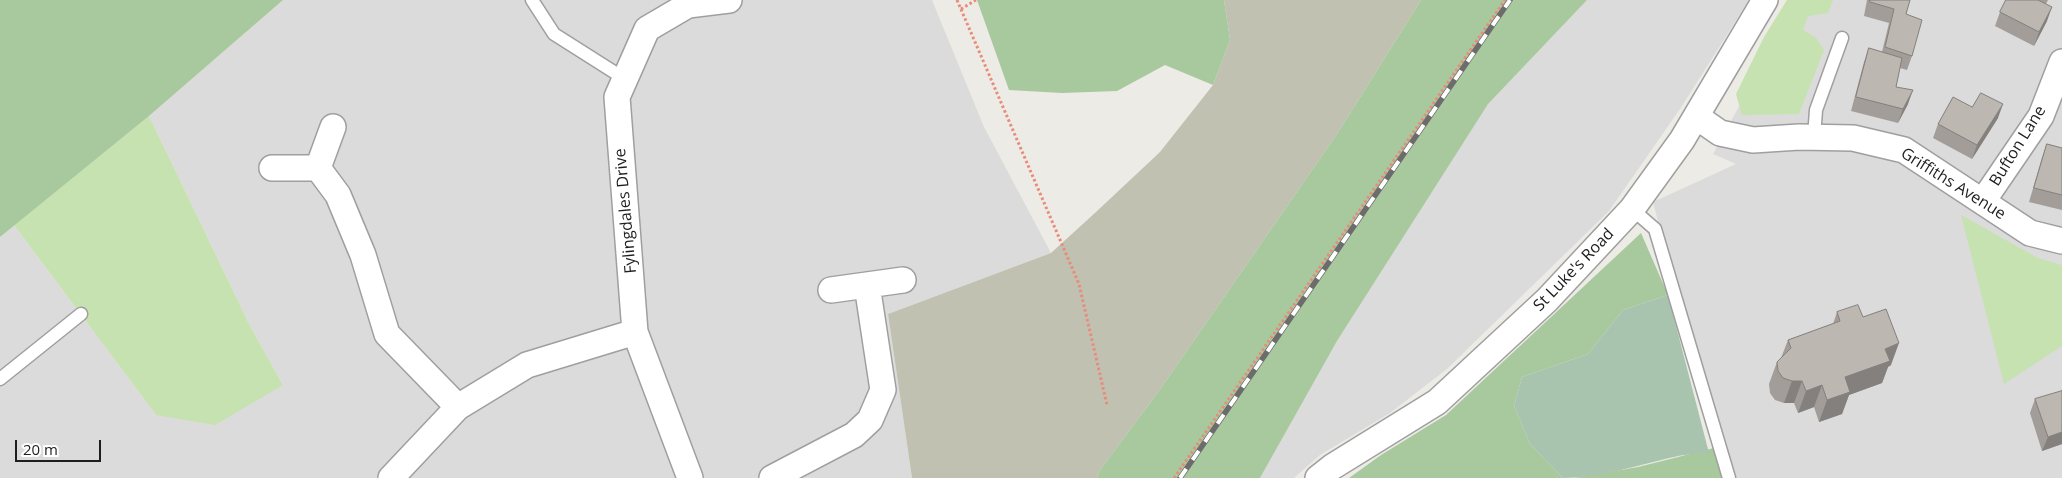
<!DOCTYPE html>
<style>
body{margin:0}
#map{position:relative;width:2062px;height:478px;overflow:hidden;background:#edebe5;font-family:"Open Sans",sans-serif}
canvas{display:block}
.scale{position:absolute;left:15px;top:440px;width:86px;height:22px;box-sizing:border-box;border:2px solid #1e1e1e;border-top:0;padding-left:6px;font-size:15px;line-height:18px;white-space:nowrap;color:#1e1e1e;-webkit-text-stroke:4px #fff;paint-order:stroke}
</style>
<div id="map">
<canvas width="2062" height="478"></canvas>
<div class="scale">20 m</div>
</div>
<script>
const ctx = document.querySelector('canvas').getContext('2d');
ctx.lineJoin = 'round';
function paint(path, color) {
  ctx.fillStyle = color;
  ctx.fill(path, 'evenodd');
}
function strokePath(path, color, width, dash) {
  ctx.strokeStyle = color;
  ctx.lineWidth = width;
  ctx.lineCap = dash ? 'butt' : 'round';
  ctx.setLineDash(dash || []);
  ctx.stroke(path);
}
function drawText(font, color, halo, rows, align = 'center') {
  ctx.font = font + ' "Open Sans",sans-serif';
  ctx.lineWidth = 4.5;
  ctx.setLineDash([]);
  ctx.textBaseline = 'middle';
  ctx.strokeStyle = halo;
  ctx.fillStyle = color;
  for (const [text, x, y, turn = 0] of rows) {
    ctx.save();
    ctx.translate(x, y);
    ctx.rotate((+turn || 0) * Math.PI / 180);
    ctx.textAlign = isNaN(turn) ? turn : align;
    if (halo) ctx.strokeText(text, 0, 0);
    ctx.fillText(text, 0, 0);
    ctx.restore();
  }
}
paint(new Path2D(`
 M283,0H932L984,127L1051,253L888,314L912,478H0V237L14,225L156,415L283,385L250,326L149,116Z
 M1587,0H1749L1680,109L1609,211L1447,369L1390,413L1320,455L1294,478H1260L1337,341L1488,103Z
 M1797,0H2062V478H1726L1653,202L1736,164L1713,154Z`), '#dcdbdb');
paint(new Path2D(`
 M1224,0H1421L1337,134L1161,388L1100,470L1097,478H912L888,314L1051,253L1096,212L1160,152L1213,85L1230,40Z`), '#c0c1b1');
paint(new Path2D(`
 M1787,0H1833L1828,13L1808,16L1803,30L1816,38L1824,50L1799,114L1742,115L1736,94L1764,37Z
 M149,116L250,326L283,385L215,425L156,415L14,225Z
 M1961,215L2038,258L2062,265V346L2004,384Z`), '#c6e2b0');
paint(new Path2D(`
 M0,0H283L149,116L0,237Z
 M977,0H1224L1230,40L1213,85L1165,65L1117,91L1062,93L1009,90Z
 M1421,0H1587L1488,104L1337,341L1260,478H1097L1100,470L1161,388L1337,134Z
 M1641,233L1668,295L1623,310L1588,354L1522,377L1514,406L1530,444L1563,478H1349L1381,455L1446,415Z
 M1718,447L1726,478H1575L1638,467Z`), '#a8c89e');
paint(new Path2D(`
 M1668,295L1709,453C1697,454 1685,454 1674,457C1637,465 1601,478 1563,478L1530,444L1514,406L1522,377L1588,354L1623,310Z`), '#a9c4ae');
const lane = new Path2D(`
 M532,0L554,34L625,79
 M1814,137L1816,110L1842,38
 M1632,209L1655,229L1729,478
 M0,379L81,314`);
const street = new Path2D(`
 M1697,117L1720,133L1753,140L1799,137L1853,138L1904,150L2030,233L2062,241
 M333,127L318,168L338,195L363,255L387,334L458,407
 M272,168H318
 M1983,201L2041,116L2062,62
 M831,290L903,280
 M391,478L458,407L527,365L635,332
 M690,478L635,332L617,97L647,29L688,5L729,0
 M772,478L854,435L870,420L883,390L867,285
 M1318,478L1332,467L1437,402L1547,300L1632,209L1682,140L1765,0`);
strokePath(lane, '#9f9f9f', 15);
strokePath(street, '#9f9f9f', 28);
strokePath(new Path2D(`
 M957,0L1079,284L1107,405
 M961,9L976,0
 M1174,478L1505,0`), '#e98b7a', 3, [2.5, 2.5]);
strokePath(lane, '#fff', 12);
strokePath(street, '#fff', 25);
const rail = new Path2D(`
 M1180,478L1510,0`);
strokePath(rail, '#6c6c6c', 5.5);
strokePath(rail, '#fff', 4, [11]);
paint(new Path2D(`
 M1867,0H1910L1906,14L1912,56L1907,70L1900,68L1896,87L1908,104L1898,123L1851,111L1864,62L1869,48L1882,52L1889,23L1864,16Z
 M2006,0H2048L2046,4L2047,21L2034,46L1995,26L2000,12Z
 M1972,107L1998,118L1972,159L1933,138L1938,124Z
 M2047,144L2062,148V210L2029,202L2042,158Z
 M1837,312L1863,317L1891,365L1888,367L1882,383L1849,395L1842,414L1819,422L1814,407L1798,413L1794,403H1784L1775,400L1770,393L1769,384L1777,362L1781,358L1788,340L1833,324Z
 M2062,391V444L2042,451L2030,413L2035,399Z`), '#a39d99');
paint(new Path2D(`
 M2052,7L2047,21L2034,46L2039,32Z
 M1913,90L1908,104L1898,123L1903,109Z
 M2003,104L1998,118L1972,159L1977,145Z
 M1899,343L1891,365L1888,367L1882,383L1849,395L1842,414L1819,422L1827,400L1845,377L1885,349Z
 M1792,381H1802L1794,403H1784Z
 M1822,385L1814,407L1798,413L1806,391Z
 M2062,432V444L2042,451L2048,437Z`), '#84807d');
const building = new Path2D(`
 M1870,0H1910L1906,14L1922,20L1912,56L1885,47L1894,9L1870,2Z
 M2006,0H2038L2052,7L2039,32L2000,12Z
 M1869,48L1902,58L1896,87L1913,90L1903,109L1856,97Z
 M1981,93L2003,104L1977,145L1938,124L1953,97L1972,107Z
 M2047,144L2062,148V195L2034,188Z
 M1858,305L1863,317L1886,309L1899,343L1885,349L1890,361L1845,377L1850,392L1827,400L1822,385L1806,391L1802,381H1792L1783,378L1778,371L1777,362L1791,348L1788,340L1840,321L1837,312Z
 M2062,391V432L2048,437L2035,399Z`);
paint(building, '#bdb7b2');
strokePath(building, '#84807d', 1);
drawText('16px', '#1e1e1e', '#fff', [
 ["Bufton Lane",2018,146,-58],
 ["Griffiths Avenue",1953,184,32],
 ["Fylingdales Drive",626,211,-95],
 ["St Luke's Road",1574,270,-46]
]);
</script>
